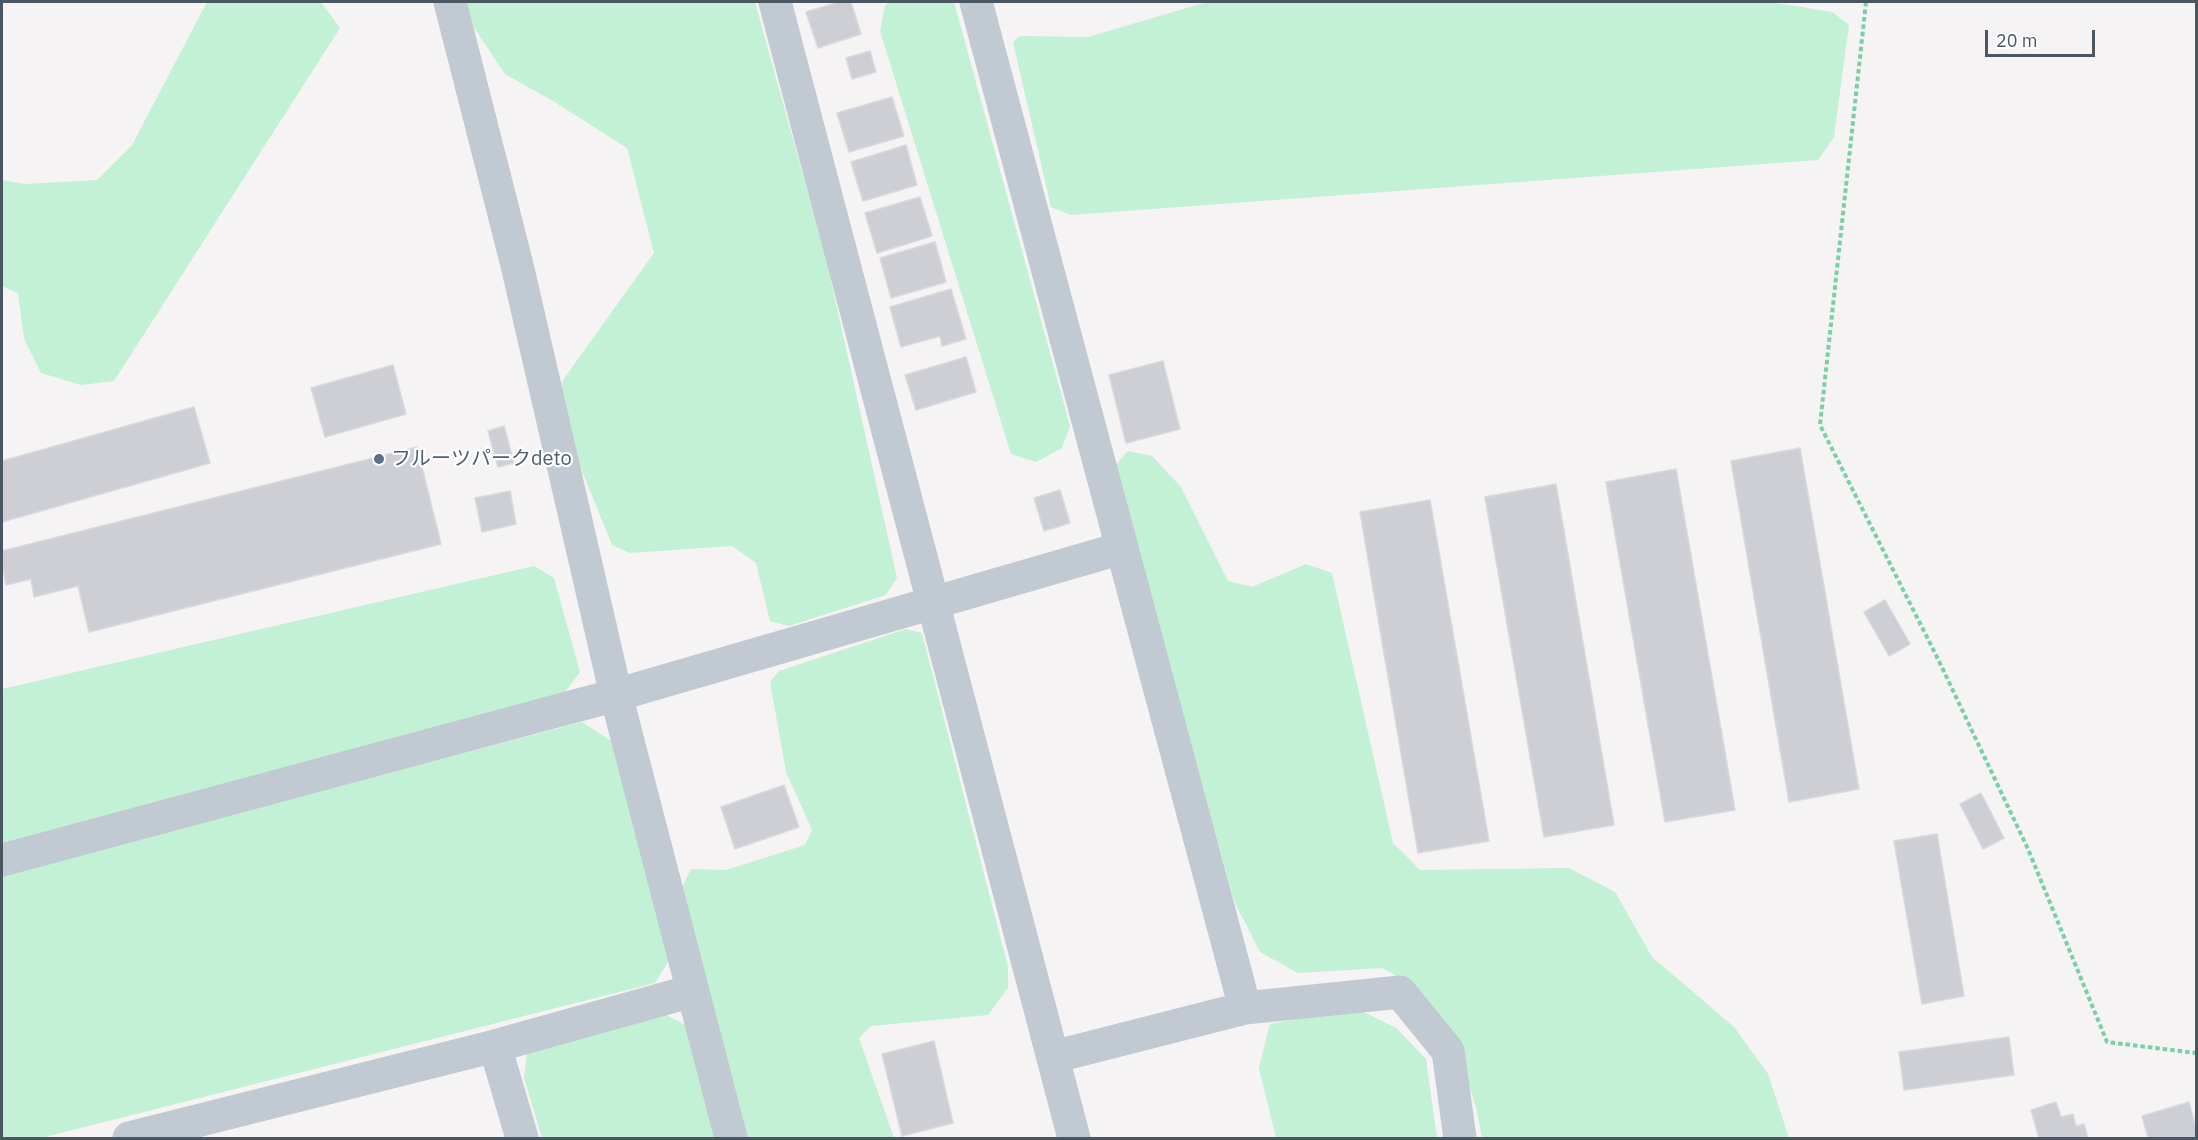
<!DOCTYPE html>
<meta charset="utf-8">
<style>
body{margin:0}
#map{position:relative;width:2198px;height:1140px;overflow:hidden;background:#f5f3f3;font-family:"IBM Plex Sans",sans-serif}
canvas{display:block}
.frame{position:absolute;inset:0;border:3px solid #4a5661;pointer-events:none}
.scale{position:absolute;left:1985px;top:30px;width:110px;height:27px;box-sizing:border-box;border:3px solid #4a5661;border-top:0;padding-left:8px;font-size:18px;line-height:21px;white-space:nowrap;color:#4a5661;-webkit-text-stroke:4px #fff;paint-order:stroke}
</style>
<div id="map">
<canvas width="2198" height="1140"></canvas>
<div class="frame"></div>
<div class="scale">20 m</div>
</div>
<script>
const ctx = document.querySelector('canvas').getContext('2d');
ctx.lineJoin = 'round';
function paint(path, color) {
  ctx.fillStyle = color;
  ctx.fill(path, 'evenodd');
}
function strokePath(path, color, width, dash) {
  ctx.strokeStyle = color;
  ctx.lineWidth = width;
  ctx.lineCap = dash ? 'butt' : 'round';
  ctx.setLineDash(dash || []);
  ctx.stroke(path);
}
function drawText(font, color, halo, rows, align = 'center') {
  ctx.font = font + ' "IBM Plex Sans","Noto Sans JP",sans-serif';
  ctx.lineWidth = 4.5;
  ctx.setLineDash([]);
  ctx.textBaseline = 'middle';
  ctx.strokeStyle = halo;
  ctx.fillStyle = color;
  for (const [text, x, y, turn = 0] of rows) {
    ctx.save();
    ctx.translate(x, y);
    ctx.rotate((+turn || 0) * Math.PI / 180);
    ctx.textAlign = isNaN(turn) ? turn : align;
    if (halo) ctx.strokeText(text, 0, 0);
    ctx.fillText(text, 0, 0);
    ctx.restore();
  }
}
paint(new Path2D(`
 M207,2H321L340,28L114,381L81,385L41,373L24,339L18,293L2,286V180L25,184L97,180L132,145Z
 M466,2H755L826,258L897,578L886,595L789,626L770,621L756,563L732,546L630,553L612,545L559,414L563,380L654,253L627,148L553,101L505,74L471,23Z
 M888,2H954L1070,426L1062,448L1036,462L1011,454L880,31L885,6Z
 M1207,2H1770L1832,12L1849,25L1834,137L1818,160L1071,215L1051,207L1013,42L1019,36L1088,37Z
 M1128,451L1152,456L1181,487L1228,581L1252,587L1306,564L1332,573L1393,843L1420,870L1569,868L1615,892L1652,957L1734,1027L1768,1074L1789,1138H1482L1476,1107L1453,1036L1417,987L1382,968L1298,973L1260,952L1234,901L1115,466Z
 M534,566L554,578L580,672L562,696L2,843V689Z
 M906,629L922,633L1008,967V988L988,1015L871,1026L859,1038L894,1138H747L681,889L691,869L726,870L805,845L812,830L786,772L770,682L779,671Z
 M582,722L613,742L670,959L655,983L41,1138H2V875Z
 M1356,1008L1396,1028L1426,1059L1437,1138H1276L1259,1068L1270,1024Z
 M662,1013L686,1025L715,1138H542L524,1078L527,1053Z`), '#c3f1d5');
const building = new Path2D(`
 M839,2H851L861,34L818,48L806,12Z
 M870,51L876,72L852,79L846,58Z
 M892,97L904,136L849,152L837,113Z
 M906,145L917,185L863,201L851,162Z
 M920,197L932,236L877,253L865,213Z
 M935,242L946,282L891,298L880,258Z
 M951,289L966,339L942,346L940,336L901,347L890,307Z
 M966,357L976,392L916,410L905,375Z
 M1163,361L1180,429L1126,443L1109,375Z
 M393,365L406,414L325,437L311,388Z
 M194,407L210,463L2,522V461Z
 M504,426L514,463L498,467L488,431Z
 M417,447L441,544L89,632L78,586L34,597L31,579L6,585L2,563V551Z
 M1800,448L1859,789L1789,802L1731,461Z
 M1676,469L1735,810L1665,822L1606,482Z
 M1556,484L1614,825L1544,837L1485,497Z
 M1060,490L1070,523L1044,531L1034,498Z
 M510,491L516,524L482,532L475,498Z
 M1430,500L1489,841L1418,853L1360,512Z
 M1885,600L1910,644L1889,656L1864,612Z
 M784,785L799,827L735,849L721,807Z
 M1981,793L2004,838L1983,849L1960,804Z
 M1937,834L1964,996L1922,1004L1894,841Z
 M2009,1037L2014,1075L1904,1090L1899,1052Z
 M934,1041L953,1123L902,1136L882,1054Z
 M2056,1102L2061,1117L2073,1114L2076,1126L2084,1124L2088,1138H2039L2031,1110Z
 M2189,1102L2196,1129V1138H2148L2142,1116Z`);
paint(building, '#cdcfd5');
strokePath(building, '#d7d9de', 1.5);
strokePath(new Path2D(`
 M1866,2L1820,425L1938,659L2028,849L2107,1042L2196,1053`), '#7ad0a6', 4, [4.5, 3]);
strokePath(new Path2D(`
 M450,2L517,265L616,695L731,1138
 M775,2L1074,1138
 M976,2L1245,1008
 M2,860L616,695L1122,548
 M495,1046L522,1138
 M1053,1057L1245,1008L1400,992L1448,1051L1460,1138
 M129,1138L495,1046L692,991`), '#c1cad2', 33);
for (const [x, y, r, color] of [
 [379,459,6,"#5c6f8a"]
]) {
  const dot = new Path2D();
  dot.arc(x, y, r, 0, 2 * Math.PI);
  ctx.fillStyle = color;
  ctx.fill(dot);
  strokePath(dot, '#fff', 2);
}
drawText('20px', '#4e5e75', '#fff', [
 ["フルーツパークdeto",391,459]
], 'left');
</script>
